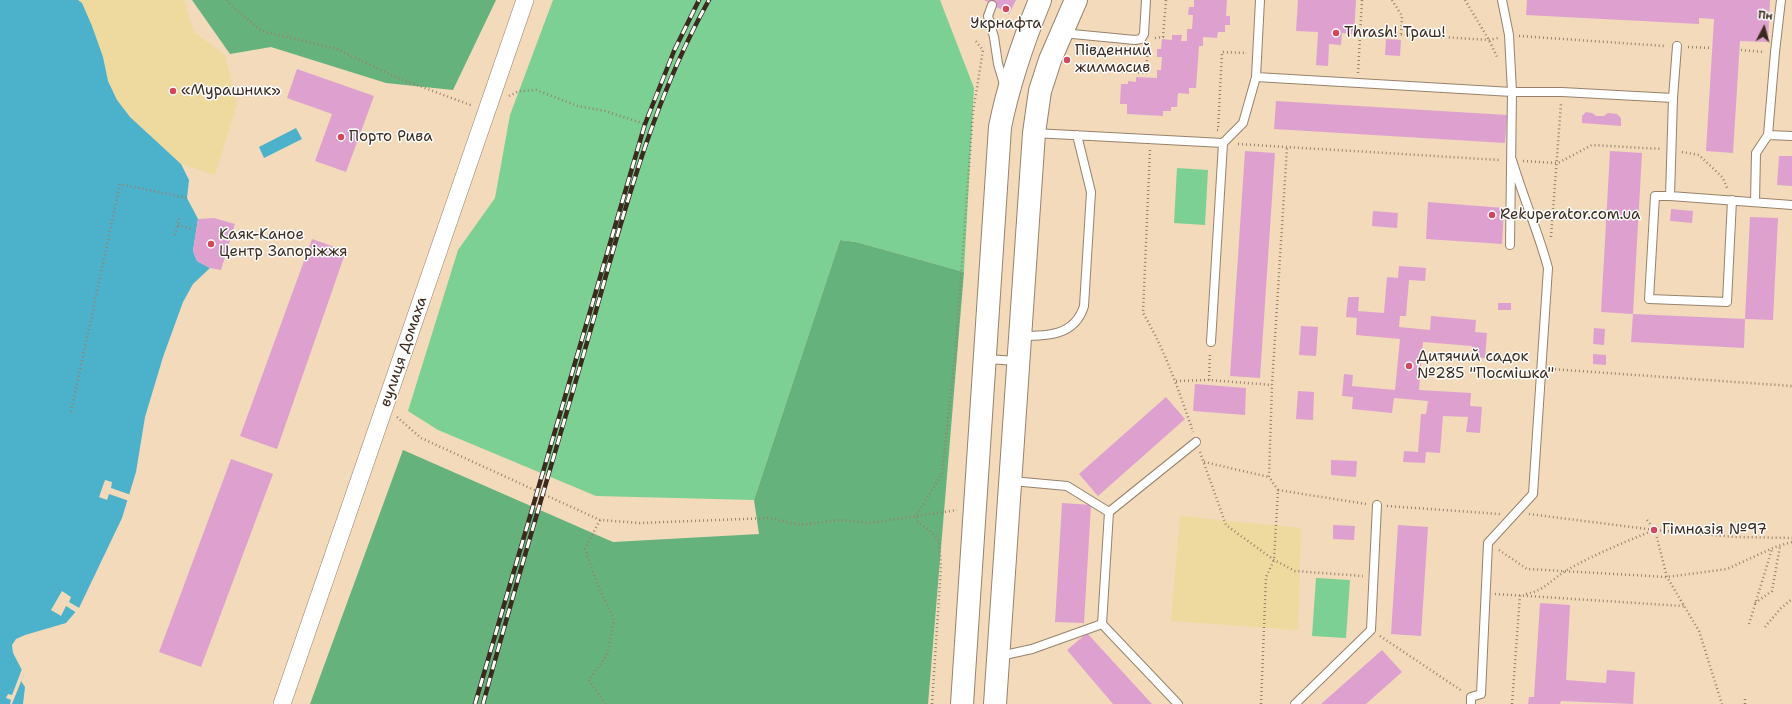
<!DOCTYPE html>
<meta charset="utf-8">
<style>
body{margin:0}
#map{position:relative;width:1792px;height:704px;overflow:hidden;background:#f2dabb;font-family:"Shantell Sans",sans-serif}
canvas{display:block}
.north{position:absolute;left:1744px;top:8px;width:40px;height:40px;-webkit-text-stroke:3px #fff;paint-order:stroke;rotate:6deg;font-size:11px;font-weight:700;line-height:16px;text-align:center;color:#3b2a1e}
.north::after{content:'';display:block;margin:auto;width:14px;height:18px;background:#3b2a1e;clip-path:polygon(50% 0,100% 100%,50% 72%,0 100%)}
</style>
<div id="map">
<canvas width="1792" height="704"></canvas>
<div class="north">Пн</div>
</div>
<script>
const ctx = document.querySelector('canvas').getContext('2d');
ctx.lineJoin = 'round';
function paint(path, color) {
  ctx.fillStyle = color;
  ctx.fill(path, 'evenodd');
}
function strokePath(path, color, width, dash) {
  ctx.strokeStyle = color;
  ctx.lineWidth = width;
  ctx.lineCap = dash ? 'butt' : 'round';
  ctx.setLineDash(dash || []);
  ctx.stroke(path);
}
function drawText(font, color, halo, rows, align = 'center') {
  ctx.font = font + ' "Shantell Sans",sans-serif';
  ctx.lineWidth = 3;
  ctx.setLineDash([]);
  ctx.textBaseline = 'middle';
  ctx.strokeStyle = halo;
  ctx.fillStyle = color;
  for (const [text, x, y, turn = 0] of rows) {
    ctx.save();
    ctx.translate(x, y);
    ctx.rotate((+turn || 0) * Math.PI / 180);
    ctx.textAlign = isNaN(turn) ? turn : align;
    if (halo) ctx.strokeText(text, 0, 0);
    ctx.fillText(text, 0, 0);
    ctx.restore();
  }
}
paint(new Path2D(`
 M553,0H940L974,88L964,272L856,242L840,240L754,500L596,496L438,430L408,411L458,250L495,198L510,115Z
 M1177,168L1208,170L1205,225L1174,223Z
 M1316,578L1350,580L1346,638L1312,636Z`), '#7dd093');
paint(new Path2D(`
 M192,0H496L453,90L386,83L271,47L230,54Z
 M840,240L856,242L964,272L928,704H310L403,450L613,542L759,534L754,500Z`), '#66b27d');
paint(new Path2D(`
 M78,0H184L194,32L225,55L237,104L215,175L181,164L130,117L117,100L108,81L103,57L82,3Z
 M1180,516L1301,528L1298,630L1171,621Z`), '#eeda9e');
paint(new Path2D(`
 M0,0H78L82,3L92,26L103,57L108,81L117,100L130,117L181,164L189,180L187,198L198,219L193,251L197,261L210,268L193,284L183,302L163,357L145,417L136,472L122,518L79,608L66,623L25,635L16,639L12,645L13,653L24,674L21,681L25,687L23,704H0Z
 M296,128L302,139L264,158L259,147Z`), '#4cb1cb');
paint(new Path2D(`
 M105,480L112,482L111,488L131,495L129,501L109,494L107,500L99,497Z
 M62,591L71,597L69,602L81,609L77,613L66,606L61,616L51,610Z
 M22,669L25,670L26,674H24L12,704H10L11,700L6,698L8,694L12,695Z`), '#f2dabb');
paint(new Path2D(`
 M984,0H1016L1009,14Z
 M1194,0H1227L1226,16H1230V25H1225V32H1218L1217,38L1203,37V46H1199L1196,88H1189V94L1178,93L1177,107H1171V111H1163V116L1127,114V104H1120L1121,84H1128V81L1136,82V77L1157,78V70H1161L1162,57H1157V49H1161L1162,39L1172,40V35H1182L1181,41H1187V29H1192L1193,15H1188L1189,7H1194Z
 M1298,0H1356L1354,34L1342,33L1341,45L1329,44L1328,66L1316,65L1318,32L1296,31Z
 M1527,0H1770L1768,42L1740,41L1733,153L1706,151L1714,19L1699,18V24L1526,15Z
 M1386,39L1401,40L1400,56L1385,55Z
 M297,69L374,96L346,172L315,161L332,114L287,98Z
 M1276,101L1507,115L1505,143L1274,129Z
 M1586,112L1592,113L1596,116H1604L1608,113L1617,114L1621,118V126L1582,123V116Z
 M1245,151L1275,153L1260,378L1230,376Z
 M1610,151L1642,153L1633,314L1745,319L1744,348L1631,342L1633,314L1601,312Z
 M1779,156H1792V186L1777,185Z
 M1428,202L1504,208L1502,244L1426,239Z
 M1671,209L1693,211L1692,223L1670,221Z
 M1373,211L1398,213L1397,228L1372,226Z
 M1750,217L1778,218L1773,320L1745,319Z
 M214,218L235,224L221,270L210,268L197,261L193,251L198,219Z
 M312,239L346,251L277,449L240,436Z
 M1399,266L1426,268L1425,281L1409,280L1406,316H1400L1399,327L1430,330L1431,316L1476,320L1475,332L1487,333L1485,358L1471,357L1472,346L1423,342L1419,390L1471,393L1470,406L1482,407L1480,433L1466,432L1468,417L1443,416L1440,453L1426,452L1425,463L1403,462L1404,451L1418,452L1421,414H1426L1428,401L1394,398L1392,413L1352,409L1353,397L1342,396L1344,374L1353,375L1352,386L1395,390L1400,339L1356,335L1357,318L1346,317L1348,297H1359L1358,311L1384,313L1387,277L1398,278Z
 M1498,303H1511V310H1498Z
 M1301,326L1318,327L1316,356L1299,355Z
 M1594,328L1605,329L1604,345L1593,344Z
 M1593,354L1606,355V365L1593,364Z
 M1195,384L1246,388L1245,415L1193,411Z
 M1298,391L1314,392L1313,420L1296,419Z
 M1166,397L1185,419L1098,496L1079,474Z
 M231,459L273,474L201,667L159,652Z
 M1331,460L1357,461L1356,477L1331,475Z
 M1062,503L1091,505L1084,623L1055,622Z
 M1333,525L1355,526L1354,540L1333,539Z
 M1398,525L1428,527L1421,636L1391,634Z
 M1540,603L1570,605L1566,680L1606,683L1607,670L1635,672L1633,704L1561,701L1560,704H1528L1529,697H1534Z
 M1087,633L1152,704H1113L1067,650Z
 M1382,650L1402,672L1366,704H1321Z`), '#dea1cf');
const lane = new Path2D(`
 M1502,0L1509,35L1512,92L1510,245
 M1781,0L1775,52L1768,135L1792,136
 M992,5L988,16L994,37L998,64L1004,84
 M1062,33L1135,40L1141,39L1144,34L1146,0
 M1256,77L1512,92H1562L1673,98L1670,196H1655L1649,299L1727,302L1732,200
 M1673,98L1677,46
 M1034,133L1223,143L1243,123L1256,77L1260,0
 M1670,196L1792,205
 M1755,202L1756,153L1768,135
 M1021,336C1047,336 1075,336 1084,306L1091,192L1077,135
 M1211,342L1223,143
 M986,359L1018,361
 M1012,481L1067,486L1109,512
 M1000,656L1032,649L1102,624
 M1178,704L1102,624L1109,512L1196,442
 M1295,704L1371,630L1377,505
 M1471,704V697L1481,694L1488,543L1533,494L1548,268C1538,231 1523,197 1512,160`);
const street = new Path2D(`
 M282,704L525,0`);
const secondary = new Path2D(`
 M962,704L1000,127C1009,82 1023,42 1040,0
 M995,704L1034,133L1040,91L1050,60L1076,0`);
strokePath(lane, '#96826c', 10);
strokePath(street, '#96826c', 18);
strokePath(secondary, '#96826c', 24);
strokePath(new Path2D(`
 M227,0L234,8L262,31L337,49L398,78L473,106
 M1392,0L1402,16L1401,35
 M1465,0L1489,40L1498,59
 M1361,32L1489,40L1498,38
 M1519,36L1665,46
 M1155,38L1163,37L1166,0
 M1688,47L1712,48
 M1741,50L1764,52
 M1078,69L1146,73L1148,47
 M1358,73L1362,0
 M509,96L519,91L536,90L578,106L605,111L645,124
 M1217,130H1218L1222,52L1247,53
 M1238,144L1500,160
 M1150,150L1143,313C1165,350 1179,391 1193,432
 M1682,152L1699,155L1723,178L1727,188
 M1523,161L1558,163L1592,145L1662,149
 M178,225L192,229
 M175,235L180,216
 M1551,237L1561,103
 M1551,369L1792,386
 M1209,380L1210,353
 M1176,381L1209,380L1272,385
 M71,412L120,184L187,198
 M397,417L421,438L600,520L640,523L770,518L800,525L840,520L869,523L957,510
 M1200,452L1226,525L1274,560L1295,571L1363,576
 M1204,462L1269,477
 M1278,490L1366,504
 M1387,506L1500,514
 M1529,514L1655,530L1735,537L1792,538
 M600,520L585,549L597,583L614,620L607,655L589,680L605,704
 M1647,520L1655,530L1667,577L1699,631L1722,704
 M1499,550L1527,569L1667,577L1727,569L1775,547L1792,542
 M1495,594L1684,606
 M1526,594C1544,591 1552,579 1567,570C1595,554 1625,542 1654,530
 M1755,603L1772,591L1780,546
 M1749,624L1772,549
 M1765,627L1781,608L1792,599
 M1380,636L1462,691
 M932,704L941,567L939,541L929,530L918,522L916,516L942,474L956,346L973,112L983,50L974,39
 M1261,704L1266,577L1274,560L1278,490L1269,477L1272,385L1287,147
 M1512,704L1520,595
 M1745,704V699`), '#96826c', 2.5, [1, 3]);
strokePath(lane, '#fff', 8);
strokePath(street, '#fff', 17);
strokePath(secondary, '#fff', 22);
const rail = new Path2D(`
 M475,704L645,124L674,51L699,0
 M483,704C516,582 553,461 588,339C621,224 650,105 709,0`);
strokePath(rail, '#3b2a1e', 4.5);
strokePath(rail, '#fff', 3, [9]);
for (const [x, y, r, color] of [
 [1006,9,4,"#d1495b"],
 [1336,33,4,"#d1495b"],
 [1067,60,4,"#d1495b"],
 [173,91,4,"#d1495b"],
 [341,137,4,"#d1495b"],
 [1492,215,4,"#d1495b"],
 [211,244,4,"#d1495b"],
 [1409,366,4,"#d1495b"],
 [1654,530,4,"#d1495b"]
]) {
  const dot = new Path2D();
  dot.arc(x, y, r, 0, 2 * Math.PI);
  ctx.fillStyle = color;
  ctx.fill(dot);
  strokePath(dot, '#fff', 1.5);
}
drawText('15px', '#3b2a1e', '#fff', [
 ["Укрнафта",1006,24,"center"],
 ["Thrash! Траш!",1344,33],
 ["Південний",1075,51],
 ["жилмасив",1075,68],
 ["«Мурашник»",181,91],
 ["Порто Рива",349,137],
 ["Rekuperator.com.ua",1500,215],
 ["Каяк-Каное",219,235],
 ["Центр Запоріжжя",219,252],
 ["Дитячий садок",1417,357],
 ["№285 \"Посмішка\"",1417,374],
 ["Гімназія №97",1662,530]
], 'left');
drawText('15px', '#3b2a1e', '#fff', [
 ["вулиця Домаха",404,352,-71]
]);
</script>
